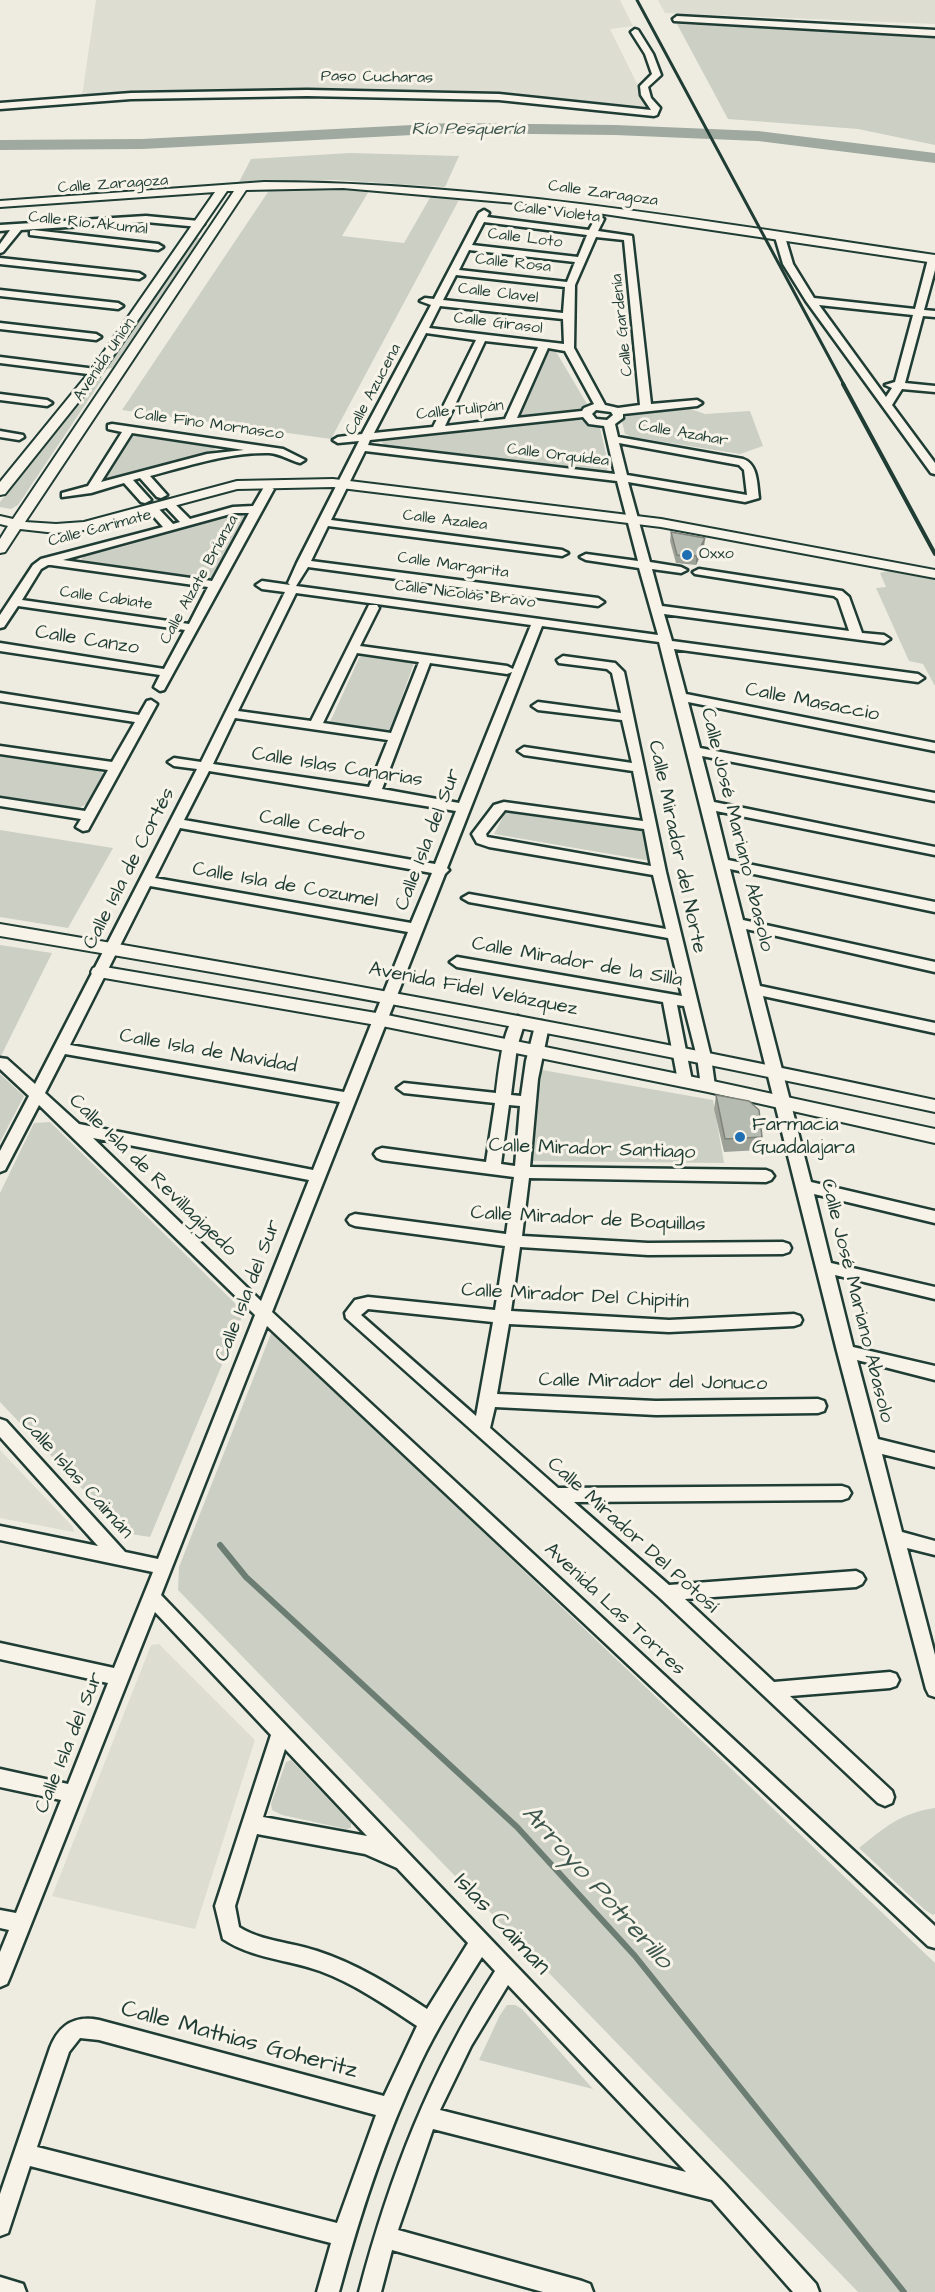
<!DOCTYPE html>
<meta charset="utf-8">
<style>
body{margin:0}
canvas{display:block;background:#eeece1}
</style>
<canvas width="935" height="2292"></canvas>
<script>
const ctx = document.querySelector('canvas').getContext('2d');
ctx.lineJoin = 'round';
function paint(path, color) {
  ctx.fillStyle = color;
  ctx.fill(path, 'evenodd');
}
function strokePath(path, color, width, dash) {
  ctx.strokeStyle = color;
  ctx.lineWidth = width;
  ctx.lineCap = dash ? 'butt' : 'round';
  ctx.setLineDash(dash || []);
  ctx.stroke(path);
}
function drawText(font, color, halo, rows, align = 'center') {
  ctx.font = font + ' "Architects Daughter",sans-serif';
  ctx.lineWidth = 6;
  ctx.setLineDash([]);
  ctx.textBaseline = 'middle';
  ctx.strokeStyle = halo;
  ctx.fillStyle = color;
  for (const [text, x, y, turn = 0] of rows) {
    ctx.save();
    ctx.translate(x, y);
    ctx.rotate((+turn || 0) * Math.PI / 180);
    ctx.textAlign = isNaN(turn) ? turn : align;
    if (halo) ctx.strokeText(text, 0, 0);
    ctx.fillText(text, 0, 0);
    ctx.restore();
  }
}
paint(new Path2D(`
 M96,0H620L633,26L610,29L651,112L460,94L296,90L82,96Z
 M658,0H935V24L665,13Z
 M0,1450L73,1527L74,1532L0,1518Z
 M159,1644L255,1740L195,1929L52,1896L151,1645Z`), '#ddddd2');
paint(new Path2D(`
 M677,24L935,36V145L858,129L728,119Z
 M350,153L459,156L445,187L334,180L238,184L251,159Z
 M322,188L369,191L342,236L404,243L431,196L460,198L331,439L122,410L270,189Z
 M195,238H201L112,368L106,369Z
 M550,349L555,350L587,404L576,412L521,416L519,414Z
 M103,378L18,505L11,509L0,507V502L98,379Z
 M685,407L705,414L750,411L763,446L740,454L632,437L625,434L622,422L629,414Z
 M578,419L600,428L609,467L606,471L385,446L381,441L386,438Z
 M133,435L209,444L216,450L116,479L107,478L106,474Z
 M235,513L242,514L246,518L213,578L200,579L81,560L84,555L115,549Z
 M887,571L935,578V686L923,664L909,661L876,588L886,587L880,573Z
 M361,654L415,660L390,731L330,722Z
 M0,754L97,769L104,774L87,804L79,808L0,797Z
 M507,809L642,829L651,861L494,834Z
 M0,830L113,848L68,928L0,917Z
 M0,945L52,953L0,1058Z
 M542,1070L713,1100L724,1163L532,1161Z
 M0,1074L24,1096L0,1142Z
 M50,1122L244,1312L150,1537L124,1533L0,1402V1193L34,1123Z
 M272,1331L935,1963V2292H858L178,1590L179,1567Z
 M291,1760L351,1823V1828L346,1829L282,1815L272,1810L271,1804L286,1762Z
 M935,1808V1914L933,1915L925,1910L859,1848C885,1827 901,1813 935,1808Z
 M507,2005H515L522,2009L593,2089L479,2060L500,2015Z`), '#cccfc4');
strokePath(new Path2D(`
 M220,1545L246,1577L517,1827L635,1956L904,2292`), '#6c7e74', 6);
paint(new Path2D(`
 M451,123L615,125L758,131L935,153V163L758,141L615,135L451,133L142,149L0,150V140L142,139Z`), '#9fa99f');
const minor = new Path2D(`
 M677,16L935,30V36L674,21L673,19Z
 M635,29L638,30L653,54L661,75L648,87L651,98L660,108L657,115L654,116L499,100L307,96L131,99L0,109V103L131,93L307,90L499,94L651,110L641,95L640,86L652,74L645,54L631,32Z
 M484,210L489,213L487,217L589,230L596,217L599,216L604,219L598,231L632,236L651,404L697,400L702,403L697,406L623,414V418L615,424L618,437L743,459C758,464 757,484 759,498L745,502L628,482L650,562L681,567L687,570L681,573L652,569L662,606L849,631L838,599L834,596L695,574L693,572L699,569L842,591L849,597L862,633L884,635L890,639L884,643L664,614L672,641L918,674L924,678L918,682L674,649L686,694L935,743V751L688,702L700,748L935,793V801L702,756L714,802L935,847V855L716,811L728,860L935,902V912L730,869L743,920L935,962V972L746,929L760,986L935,1023V1033L763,996L811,1182L935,1211V1223L814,1194L831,1263L935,1287V1299L835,1275L853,1347L935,1366V1380L857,1360L878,1439L935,1453V1467L882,1454L902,1532L935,1541V1555L907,1548L935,1655V1697L929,1695L926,1689L837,1351L659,642L542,626L447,868L449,870L445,874L272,1312L935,1926V1948L928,1946L267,1326L161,1595L725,2184L816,2284L819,2292H793L712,2200L433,2129L398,2230L582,2281L590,2284L593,2292H543L392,2250L381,2292H359C390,2175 429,2074 495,1971L482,1957C460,1992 438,2026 420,2064C385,2137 360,2214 339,2292H317L331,2243L30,2166L8,2233L0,2236V2194L50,2048C59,2025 74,2015 99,2020L384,2096L417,2026C387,2006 355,1984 320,1971C287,1959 253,1959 223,1939L215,1906L271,1735L155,1612L10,1977L7,1984L0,1987V1952L9,1930L0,1928V1910L16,1913L61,1800L0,1787V1769L68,1784L108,1683L0,1659V1643L114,1668L153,1572L0,1540V1526L98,1546L0,1437V1419L6,1421L125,1552L158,1559L255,1315L39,1105L5,1170L0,1172V1151L29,1096L0,1069V1058L7,1059L35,1084L197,769L174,766L168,762L174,758L201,762L285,592L262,589L256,585L262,581L290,585L288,583L297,563L359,441L338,443L333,440L338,437L362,434L431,305L420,301L425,298L434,299L479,213ZM484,222L587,235L578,257L472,245ZM596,237L624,240L640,405L618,408L605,405L574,348L575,285ZM469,250L575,262L567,282L459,270ZM456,275L565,287L563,313L443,300ZM440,306L563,319L564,344L429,328ZM426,333L476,340L433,427L374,433ZM485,341L538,347L505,419L445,426ZM548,348L565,351L594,404L584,408L582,411L517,418ZM596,410L611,412L613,415L607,420L596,419L592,414ZM583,417L589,424L604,426L615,474L368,445L370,440ZM619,443L739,465L744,470L747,495L627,475ZM365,451L617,481L638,561L586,554L580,557L586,560L639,568L658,635L296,586L308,567L598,606L604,602L598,598L311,561L328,526L562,556L568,553L562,550L331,520ZM296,593L531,625L513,669L507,666L360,646L379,608L377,605H369L311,721L238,711ZM357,653L419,662L391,733L323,723ZM430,663L507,674L512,672L459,803L382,789ZM235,718L388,740L369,787L213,764ZM209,771L456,811L435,864L184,820ZM180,828L432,873L411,923L155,878ZM150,886L408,932L344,1092L70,1045ZM65,1054L340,1102L313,1170L79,1124L45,1093ZM93,1138L309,1180L261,1301ZM285,1749L367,1836L263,1817ZM257,1834L365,1854L397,1868L468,1943L427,2009C392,1986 357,1964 317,1951C291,1942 263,1942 239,1927L235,1906ZM508,1985L686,2172L440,2110L471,2046ZM80,2038L99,2040L376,2115L337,2223L37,2147L69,2052Z
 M146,216L199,221L204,224L199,227L146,222L21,230L3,252L0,253V244L10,230L0,231V225Z
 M33,230L158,244L163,247L158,250L30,235V231Z
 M777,235L785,237L793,264L814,298L915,309L928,259L935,257V270L924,310L935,311V317L923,316L905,383L935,386V392L902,389L892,405L935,463V474L931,473L806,301L783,264L775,237ZM819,305L913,315L895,382L885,385L892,388L886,397Z
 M0,258L139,273L144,276L139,279L0,264Z
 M0,290L118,303L123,306L118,309L0,296Z
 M0,323L96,334L101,337L96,340L0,329Z
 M0,357L96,369L101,372L96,375L0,363Z
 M0,394L47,400L52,403L47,406L0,400Z
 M112,424L283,449L305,460L300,463C289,460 281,454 269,453C229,452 188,466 150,476L167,495L161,498L157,497L140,478L133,480L151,500L145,503L141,502L124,483L91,493L62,497V493L88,486L122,432L108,429V425ZM132,433L244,450L207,454L101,482Z
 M0,431L23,435L24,437L19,440L0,437Z
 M268,486L274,489L164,690L160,691L154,687L160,675L0,651V643L164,669L185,630L18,606L4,627L0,628V615L33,565L41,559L163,527L148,510V506H156L173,524L180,522L164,505V501H172L190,519L233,507L253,506L264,487ZM234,513H249L212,581L63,560ZM48,565H51L208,587L189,624L22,600L41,569Z
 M563,656L615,663L624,672L666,872L711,1057L715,1086L713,1090H703L701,1086L697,1057L684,1006L677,1005L692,1081L685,1086L678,1081L663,1002L457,967L450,962L457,957L682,996L668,938L469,902L462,898L469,894L666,929L653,875L489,847L477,843L472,834L494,805L504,802L643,821L633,771L524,755L518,751L524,747L632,763L622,720L538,710L532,706L538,702L621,713L612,673L607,669L559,663L557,660ZM505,810L644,829L651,866L487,837L486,834Z
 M0,693L139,715L147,701L151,700L157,704L88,830L83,831L76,827L81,819L0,806V798L85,811L108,770L0,754V746L112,762L135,722L0,701Z
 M518,1016L525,1021L517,1047L511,1095L521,1096L526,1061L535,1026L542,1021L549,1026L538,1079L530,1167L766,1170L771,1172L774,1176L771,1180L766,1182L529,1178L522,1236L648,1243L783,1242L789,1244L791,1248L789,1252L783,1254L648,1255L520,1247L511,1311L669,1320L794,1314L800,1316L802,1320L800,1324L794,1326L669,1332L509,1324L497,1394L656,1401L818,1399L824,1401L826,1406L824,1411L818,1413L656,1415L495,1407L490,1428L558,1488L842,1486L848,1488L851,1493L848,1498L842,1500L574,1502L669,1585L856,1571L862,1574L865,1579L862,1584L856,1587L685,1599L774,1682L890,1672L896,1674L899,1680L896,1686L890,1688L790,1696L892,1791L894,1797L892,1803L885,1806L878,1803L660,1598L346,1318L345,1313L355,1300L368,1297L495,1310L505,1246L355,1226L350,1224L347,1220L350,1216L355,1214L506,1234L514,1177L382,1160L377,1158L374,1154L377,1150L382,1148L486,1162L495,1103L404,1093L397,1088L404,1083L496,1093C498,1078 503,1020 518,1016ZM509,1105L520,1106L515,1166L501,1164ZM368,1309L493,1322L476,1416L361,1315Z
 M0,2277L23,2284L26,2292H0Z`);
const tertiary = new Path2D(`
 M264,182C489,182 713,223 935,255V263L550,206L343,188L246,190L25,522L56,524L84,522L237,481L333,479L661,519L935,570V578L661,527L333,487L237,489L84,530L56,533L20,529L5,552L0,553V539L8,526L0,524V516L13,519L234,191H227L100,375L5,494L0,495V482L92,369L215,192L0,207V201Z
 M0,924C313,977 625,1033 935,1100V1112C625,1045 313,988 0,936Z
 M99,966L382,1014L708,1080L935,1129V1143L708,1092L382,1026L93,976L91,972L93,968Z`);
strokePath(minor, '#1f3d34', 5);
strokePath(tertiary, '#1f3d34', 4);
paint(minor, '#f7f3e8');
paint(tertiary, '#f7f3e8');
strokePath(new Path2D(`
 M637,0L844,385`), '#1f3d34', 3);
strokePath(new Path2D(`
 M843,384L935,554`), '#1f3d34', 4);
paint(new Path2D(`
 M671,532L704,547L696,565L676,563L670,541Z
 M716,1095L762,1137L760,1150L724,1152L714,1109Z`), '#9ca197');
paint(new Path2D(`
 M705,538L704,547L696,565V556Z`), '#7f837b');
const building = new Path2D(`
 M671,532L705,538L696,556L677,555Z
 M716,1095L749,1101L759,1110L762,1137L725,1139Z`);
paint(building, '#b5bbb0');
strokePath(building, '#7f837b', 1.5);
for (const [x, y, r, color] of [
 [687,555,6,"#1f6fb2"],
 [740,1137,6,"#1f6fb2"]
]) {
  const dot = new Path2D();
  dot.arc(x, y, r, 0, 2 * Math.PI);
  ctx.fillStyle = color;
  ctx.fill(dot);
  strokePath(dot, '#f7f3e8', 2);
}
drawText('16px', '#1f3d34', '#f7f3e8', [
 ["Paso Cucharas",377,78,1],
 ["Calle Zaragoza",113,185,-4],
 ["Calle Zaragoza",603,194,8],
 ["Calle Violeta",557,213,7],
 ["Calle Río Akumal",88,224,6],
 ["Calle Loto",525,239,7],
 ["Calle Rosa",513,264,6],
 ["Calle Clavel",498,294,7],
 ["Calle Girasol",498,324,7],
 ["Calle Gardenía",623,325,-96],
 ["Avenida Unión",105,360,-56],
 ["Calle Azucena",374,390,-62],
 ["Calle Tulipán",460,411,-6],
 ["Calle Fino Mornasco",209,425,8],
 ["Calle Azahar",683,434,10],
 ["Calle Orquídea",558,456,7],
 ["Calle Azalea",445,521,7],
 ["Calle Carimate",100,529,-15],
 ["Calle Margarita",453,566,8],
 ["Calle Alzate Brianza",200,580,-61],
 ["Calle Nicolás Bravo",465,595,7],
 ["Calle Cabiate",106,599,8]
]);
drawText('16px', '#1f3d34', '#f7f3e8', [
 ["Oxxo",699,555]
], 'left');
drawText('italic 18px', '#3f584f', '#f7f3e8', [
 ["Río Pesquería",468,130]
]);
drawText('20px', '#1f3d34', '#f7f3e8', [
 ["Calle Canzo",87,641,9],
 ["Calle Masaccio",812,703,11],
 ["Calle Islas Canarias",337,768,9],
 ["Calle Cedro",312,827,10],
 ["Calle José Mariano Abasolo",736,830,76],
 ["Calle Isla del Sur",429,840,-69],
 ["Calle Mirador del Norte",676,847,78],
 ["Calle Isla de Cortés",130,869,-63],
 ["Calle Isla de Cozumel",285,886,10],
 ["Calle Mirador de la Silla",577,963,10],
 ["Avenida Fidel Velázquez",473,990,11],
 ["Calle Isla de Navidad",208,1052,10],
 ["Calle Mirador Santiago",592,1150,2],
 ["Calle Isla de Revillagigedo",152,1176,44],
 ["Calle Mirador de Boquillas",588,1220,3],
 ["Calle Isla del Sur",249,1291,-69],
 ["Calle Mirador Del Chipitín",575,1297,3],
 ["Calle José Mariano Abasolo",856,1301,76],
 ["Calle Mirador del Jonuco",653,1383,1],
 ["Calle Islas Caimán",76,1478,48],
 ["Calle Mirador Del Potosí",632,1536,42],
 ["Avenida Las Torres",614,1610,43],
 ["Calle Isla del Sur",70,1743,-68]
]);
drawText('20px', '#1f3d34', '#f7f3e8', [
 ["Farmacia",752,1126],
 ["Guadalajara",752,1149]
], 'left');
drawText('24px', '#1f3d34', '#f7f3e8', [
 ["Islas Caiman",501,1925,47],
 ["Calle Mathias Goheritz",239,2041,15]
]);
drawText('italic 26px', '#3f584f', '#f7f3e8', [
 ["Arroyo Potrerillo",596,1888,48]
]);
</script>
